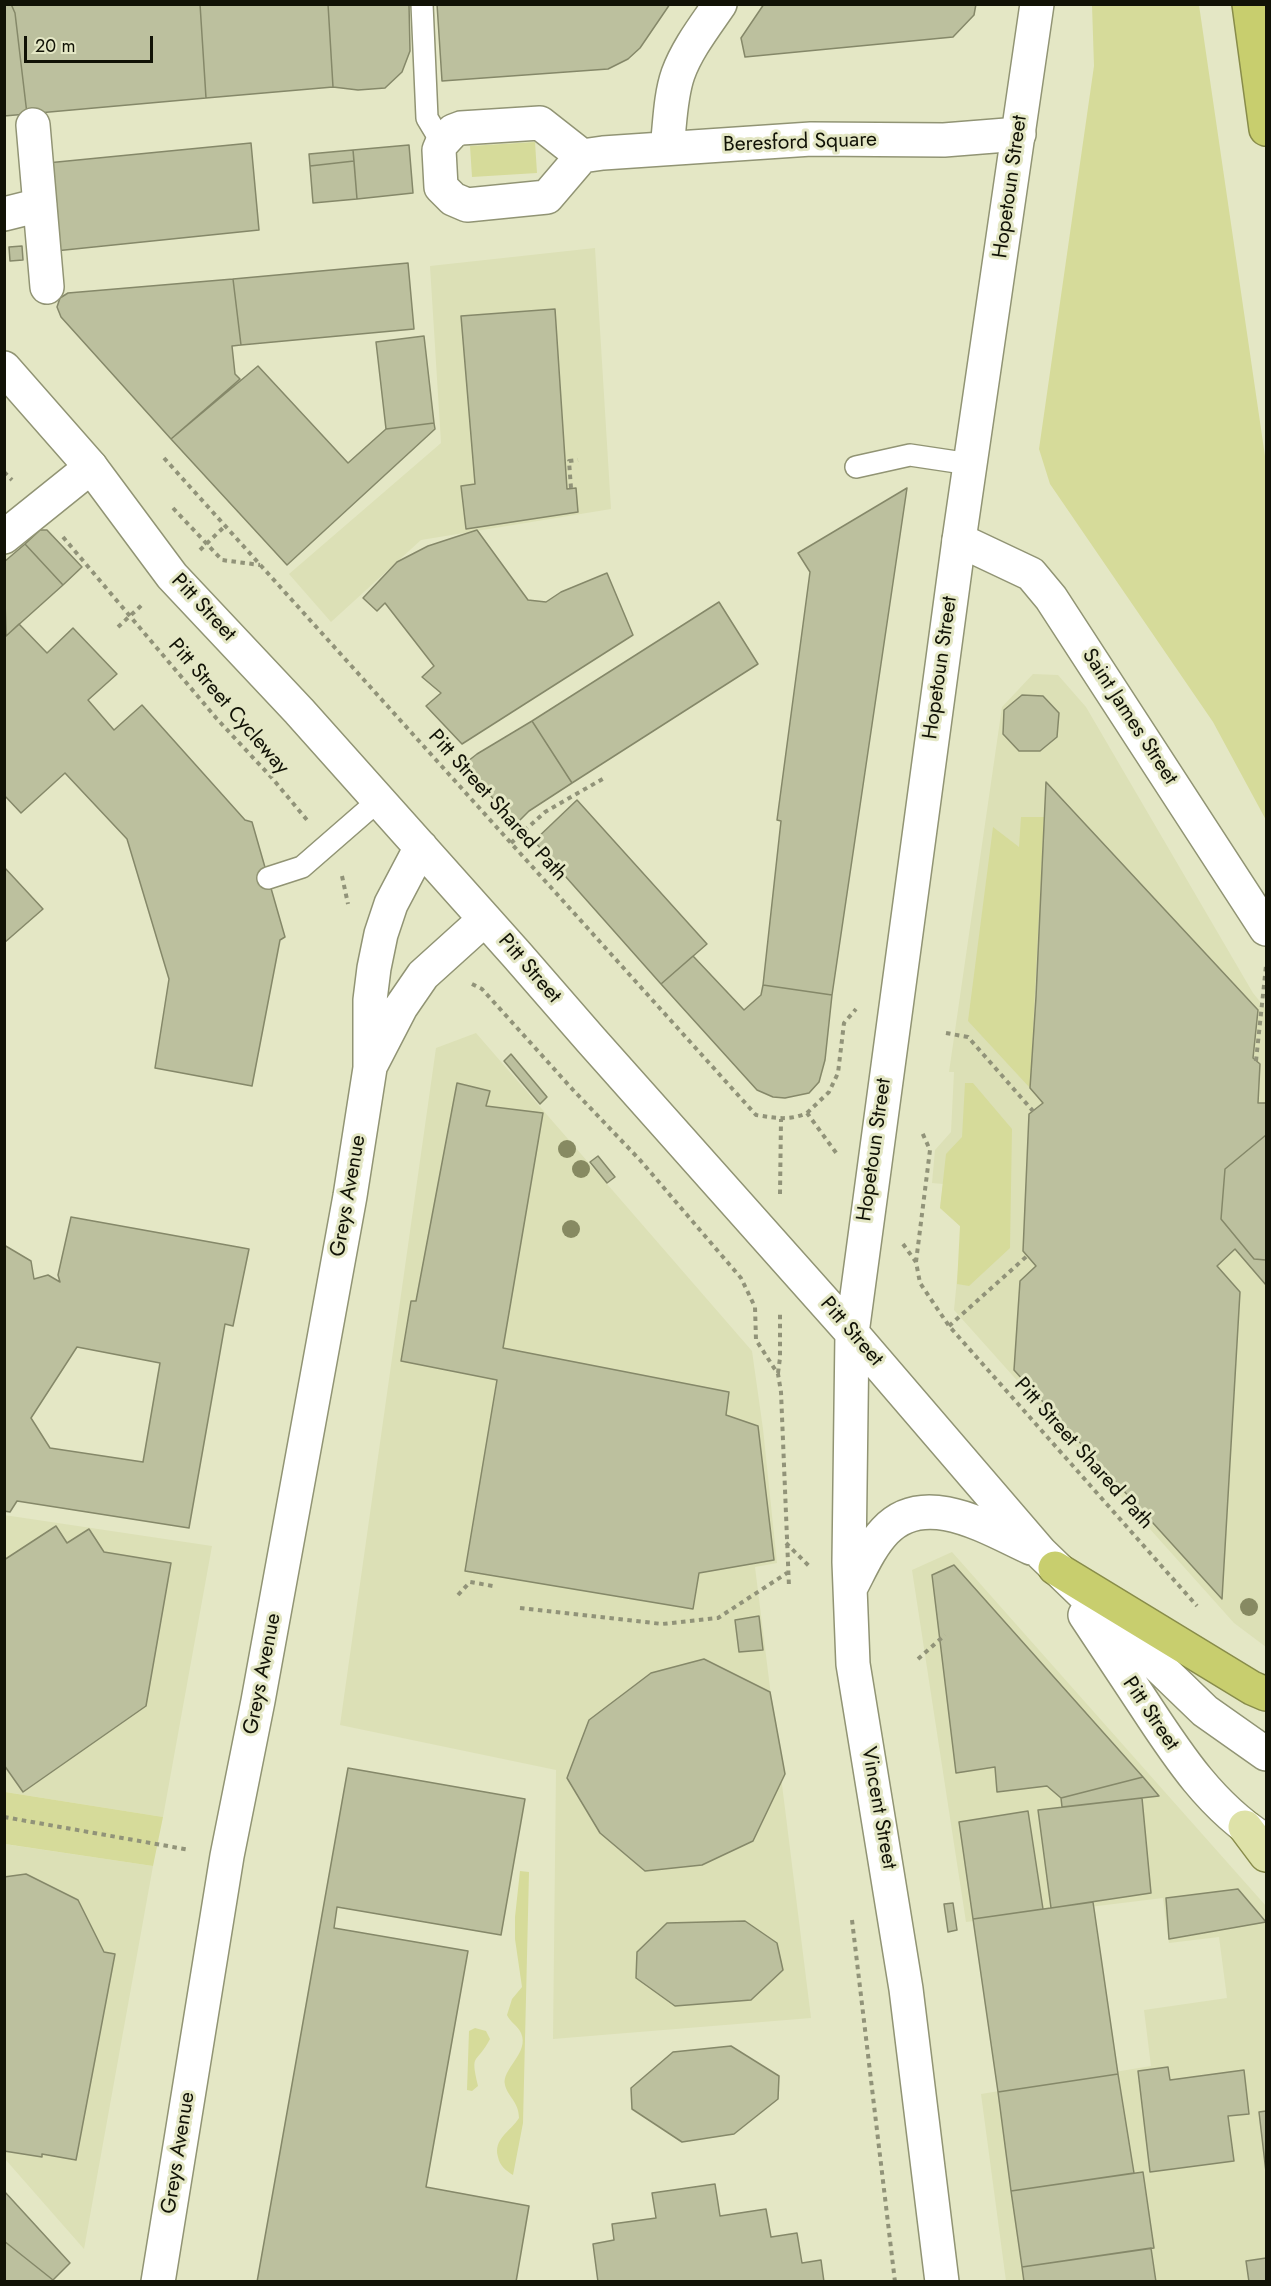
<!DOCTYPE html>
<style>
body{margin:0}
#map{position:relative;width:1271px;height:2286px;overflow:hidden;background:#e4e7c5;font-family:Jost,sans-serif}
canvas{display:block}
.frame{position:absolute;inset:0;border:6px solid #111206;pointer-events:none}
.scale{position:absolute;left:24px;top:36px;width:129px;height:27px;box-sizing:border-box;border:3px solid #111206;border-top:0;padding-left:8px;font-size:18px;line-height:21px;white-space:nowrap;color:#111206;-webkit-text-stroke:4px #e4e7c5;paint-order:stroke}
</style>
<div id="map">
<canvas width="1271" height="2286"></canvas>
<div class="frame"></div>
<div class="scale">20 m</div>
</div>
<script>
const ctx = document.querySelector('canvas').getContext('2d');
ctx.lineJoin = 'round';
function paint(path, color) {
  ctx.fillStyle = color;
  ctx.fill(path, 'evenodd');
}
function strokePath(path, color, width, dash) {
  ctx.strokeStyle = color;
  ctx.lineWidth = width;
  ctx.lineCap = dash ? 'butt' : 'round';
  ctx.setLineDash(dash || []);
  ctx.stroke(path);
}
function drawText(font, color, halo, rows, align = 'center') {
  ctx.font = font + ' Jost,sans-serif';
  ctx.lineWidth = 6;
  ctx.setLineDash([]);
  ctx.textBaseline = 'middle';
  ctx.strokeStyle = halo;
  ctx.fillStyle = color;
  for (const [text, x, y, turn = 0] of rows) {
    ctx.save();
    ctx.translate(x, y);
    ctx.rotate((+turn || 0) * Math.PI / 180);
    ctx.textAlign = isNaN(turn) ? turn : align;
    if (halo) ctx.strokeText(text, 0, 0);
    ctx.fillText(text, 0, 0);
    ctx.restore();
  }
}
paint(new Path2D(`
 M595,248L611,509L421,540L331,622L289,574L441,443L430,266Z
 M1033,674L1058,675L1086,707L1253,993L1266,1009V1647L1234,1623L954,1310L962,1228L940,1208L943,1184L932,1183L935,1150L951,1132L954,1072H949L1002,707Z
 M476,1033L752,1351L763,1429L777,1563L755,1567L811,2018L553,2039L556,1770L340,1725L436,1048Z
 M4,1515L212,1546L163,1817L5,1792Z
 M952,1552L1266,1906V2281H1006L981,2094L1151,2066L1144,2010L1227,1998L1219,1937L1169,1943L1163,1898L966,1922L912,1570Z
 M4,1844L153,1866L84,2249L5,2159Z`), '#dce0b6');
paint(new Path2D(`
 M1092,5H1199L1266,463V820L1213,722L1050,484L1039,449L1094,66Z
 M535,142L537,173L472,177L470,146Z
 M1021,817H1044L1030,1088L968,1021L993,827L1019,847Z
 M965,1083H973L1012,1129L1010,1248L969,1286L957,1284L960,1226L940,1208L946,1154L962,1137Z
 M5,1792L163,1817L153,1866L5,1844Z
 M520,1871L529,1872L523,2123L513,2175C505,2170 500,2166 498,2157C493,2139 510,2132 519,2118C519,2102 508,2097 505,2085C501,2069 530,2053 521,2033C518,2026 510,2022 507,2015L512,1999L522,1987L515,1939V1917Z
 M475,2028L486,2031L490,2039C476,2066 470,2051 478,2086L472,2091L467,2090L469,2031Z`), '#d6db9a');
const building = new Path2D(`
 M4,4H11L15,13L27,114L4,116Z
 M11,4H200L206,98L27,114L15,13Z
 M200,4H328L333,87L206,98Z
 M328,4H409L410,51L402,72L385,88L358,90L333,87Z
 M437,4H670L640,48L628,59L608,69L442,81Z
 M764,4H976L974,15L953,37L745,57L741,38Z
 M251,143L259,230L55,251L47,163Z
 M409,145L413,193L357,199L353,150Z
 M353,150L354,161L310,166L309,154Z
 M354,161L357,199L313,203L310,166Z
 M22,246L23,260L10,261L9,247Z
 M408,263L414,329L241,345L233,279Z
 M233,279L241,345L232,346L235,374L240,379L171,439L61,317L57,307L60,298L68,293Z
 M555,309L567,489L576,488L578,512L466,529L461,486L475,484L461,316Z
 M424,336L434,423L386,429L376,342Z
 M258,366L348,463L386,429L434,423L435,429L287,565L171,439Z
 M907,488L832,995L763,985L781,821L777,820L810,572L798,553Z
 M40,530H47L82,567L63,585L25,544Z
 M477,530L528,600L546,602L561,592L607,573L633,635L462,744L426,706L441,693L422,677L434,666L385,603L377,611L363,598L397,562L428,546Z
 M25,544L63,585L6,636L4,562Z
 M719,602L758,664L572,783L532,721Z
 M19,624L47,653L73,628L117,674L88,700L114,730L142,705L245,820L252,822L285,937L280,940L252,1086L155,1068L169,979L127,839L65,773L21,813L4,795V638Z
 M1022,695L1043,696L1059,713L1057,737L1040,751H1019L1003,734L1004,710Z
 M532,721L572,783L529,811L516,824L463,765L477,754Z
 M1046,782L1258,1010L1253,1058L1260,1064L1258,1103H1266V1135L1225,1169L1221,1219L1254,1259L1266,1260V1285L1235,1249L1217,1266L1240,1292L1222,1599L1014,1370L1020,1281L1036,1266L1023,1251L1029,1114L1043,1103L1030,1088L1036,997Z
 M577,800L707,944L661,984L534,841Z
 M4,867L43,909L4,943Z
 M693,956L744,1010L761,995L763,985L832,995L825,1060L819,1082L809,1093L785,1098L773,1097L757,1090L661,984Z
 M511,1054L547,1097L540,1104L504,1061Z
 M457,1083L490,1091L486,1106L543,1113L503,1348L729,1392L726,1415L758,1426L774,1560L699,1573L693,1609L465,1571L497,1380L401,1361L411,1301H416Z
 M1266,1135V1260L1254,1259L1221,1219L1225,1169Z
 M598,1156L615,1177L607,1183L590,1162Z
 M71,1217L249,1249L233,1326L225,1324L189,1528L17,1501L10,1512L4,1511V1245L31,1261L34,1279L48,1275L60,1282L58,1275ZM77,1347L160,1363L143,1462L50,1448L31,1418Z
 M56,1526L67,1543L89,1529L104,1552L171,1563L146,1706L23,1792L4,1765V1560Z
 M954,1565L1143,1777L1061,1798L1047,1786L997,1792L995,1767L956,1773L932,1575Z
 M759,1616L763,1650L739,1652L735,1620Z
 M704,1659L770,1692L785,1774L753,1841L702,1865L645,1871L600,1833L567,1778L589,1720L651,1673Z
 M348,1768L525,1799L501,1935L337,1907L334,1928L468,1951L426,2187L529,2206L516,2282H257Z
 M1143,1777L1159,1796L1062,1807L1061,1798Z
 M1142,1798L1151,1893L1051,1908L1038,1810Z
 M1028,1811L1043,1909L973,1919L959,1822Z
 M26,1874L78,1900L104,1952L115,1954L76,2160L42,2154V2157L4,2151V1877Z
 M1238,1889L1266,1922L1169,1939L1166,1898Z
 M1093,1902L1118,2074L998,2092L973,1919Z
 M953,1903L957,1930L948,1932L944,1904Z
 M745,1921L777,1943L783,1970L751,2000L675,2006L636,1978L637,1952L667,1923Z
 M731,2046L779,2076L778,2099L734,2134L682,2142L632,2109L631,2088L673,2052Z
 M1168,2067L1170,2080L1244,2070L1249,2114L1228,2116L1234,2161L1150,2172L1138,2071Z
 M1118,2074L1134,2173L1011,2191L998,2092Z
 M1266,2111V2172L1259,2112Z
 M1143,2172L1154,2248L1022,2267L1011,2191Z
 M715,2184L720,2216L766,2209L771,2237L797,2233L802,2263L821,2260L824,2282H598L593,2244L614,2240L612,2224L656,2218L652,2193Z
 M4,2191L70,2263L53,2280L4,2241Z
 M4,2241L53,2280L52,2282H4Z
 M1151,2248L1156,2282H1024L1022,2267Z
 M1266,2258V2282H1249L1246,2261Z`);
paint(building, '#bcc09e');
strokePath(building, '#858869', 1.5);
const lane = new Path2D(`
 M422,4L427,118L442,143
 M856,467L910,455L970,464
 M268,878L302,867L379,800`);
const street = new Path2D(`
 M33,125L47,287
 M667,148C670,124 670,97 678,74C687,49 705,26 720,4
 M582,156L540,123L461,128L453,131L442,143L439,150L441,187L453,199L467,205L547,197L582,156L603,153L811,139L944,140L1019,134
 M4,214L40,205
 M4,537L91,467
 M959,540L1031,574L1051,598L1266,929`);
const secondary = new Path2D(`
 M4,368L91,467L172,576L299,711L517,955L591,1040L852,1333L1041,1553L1205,1711L1266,1754
 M372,1063L401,1007L423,975L485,919
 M851,1587C861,1568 870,1547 885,1531C925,1488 989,1529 1031,1548
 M1085,1615C1105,1645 1124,1674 1144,1704C1178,1756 1212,1808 1266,1841
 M158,2282L227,1856L258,1701L350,1196L370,1068V1000L374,968L381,934L391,904L421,847
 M942,2282L906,1989L853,1664L849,1562L852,1333L959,540L1037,4`);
const primary = new Path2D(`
 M1245,1827L1266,1855`);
const highway = new Path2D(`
 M1249,4L1266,129
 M1055,1568L1252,1688L1266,1694`);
strokePath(lane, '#919474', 24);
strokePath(street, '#919474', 36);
strokePath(secondary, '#919474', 36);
strokePath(primary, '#888c4a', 36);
strokePath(highway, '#888c4a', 36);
strokePath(new Path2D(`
 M164,458L756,1115C775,1118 789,1121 807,1113L837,1154
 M4,472L12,480
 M571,488L569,461L578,460
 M173,508L222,560L260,565
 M63,537L217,719L272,778L307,820
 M200,550L225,526
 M118,627L144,603
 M511,843L545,812L606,777
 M342,876L348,904
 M472,984L482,989L574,1091L640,1160L741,1278L755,1307L756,1340L778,1374L781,1392L789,1587
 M946,1033L968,1037L1033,1111
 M1256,1061L1266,966
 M807,1113L829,1092L838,1073L844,1023L856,1009
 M780,1194L781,1119
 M903,1244L916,1262L920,1283L949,1326L1197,1606
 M916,1262L930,1150L921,1130
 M949,1326L1027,1256
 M778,1373L780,1358V1312
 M786,1543L810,1567
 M458,1595L470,1582L493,1586
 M520,1608L662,1624L718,1618L787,1573
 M918,1659L945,1635
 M4,1817L190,1850
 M852,1920L895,2282`), '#919379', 4, [4.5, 4.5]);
strokePath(lane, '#fff', 21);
strokePath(street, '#fff', 33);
strokePath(secondary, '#fff', 33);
strokePath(primary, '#dee2a8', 33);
strokePath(highway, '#c8ce6e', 33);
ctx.fillStyle = '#878a62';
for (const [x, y] of [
 [567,1149],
 [581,1169],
 [571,1229],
 [1249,1607]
]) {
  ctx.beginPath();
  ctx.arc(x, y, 9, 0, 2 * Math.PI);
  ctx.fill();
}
drawText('21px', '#111206', '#e4e7c5', [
 ["Beresford Square",800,143,-2],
 ["Hopetoun Street",1011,187,-82],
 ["Pitt Street",203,608,47],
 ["Hopetoun Street",941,668,-82],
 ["Pitt Street Cycleway",228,707,49],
 ["Saint James Street",1129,717,57],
 ["Pitt Street Shared Path",497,806,48],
 ["Pitt Street",529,969,49],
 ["Hopetoun Street",875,1150,-82],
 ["Greys Avenue",349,1196,-80],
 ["Pitt Street",851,1332,49],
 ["Pitt Street Shared Path",1083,1454,48],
 ["Greys Avenue",263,1674,-79],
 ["Pitt Street",1150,1714,56],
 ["Vincent Street",878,1808,80],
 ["Greys Avenue",179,2153,-81]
]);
</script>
